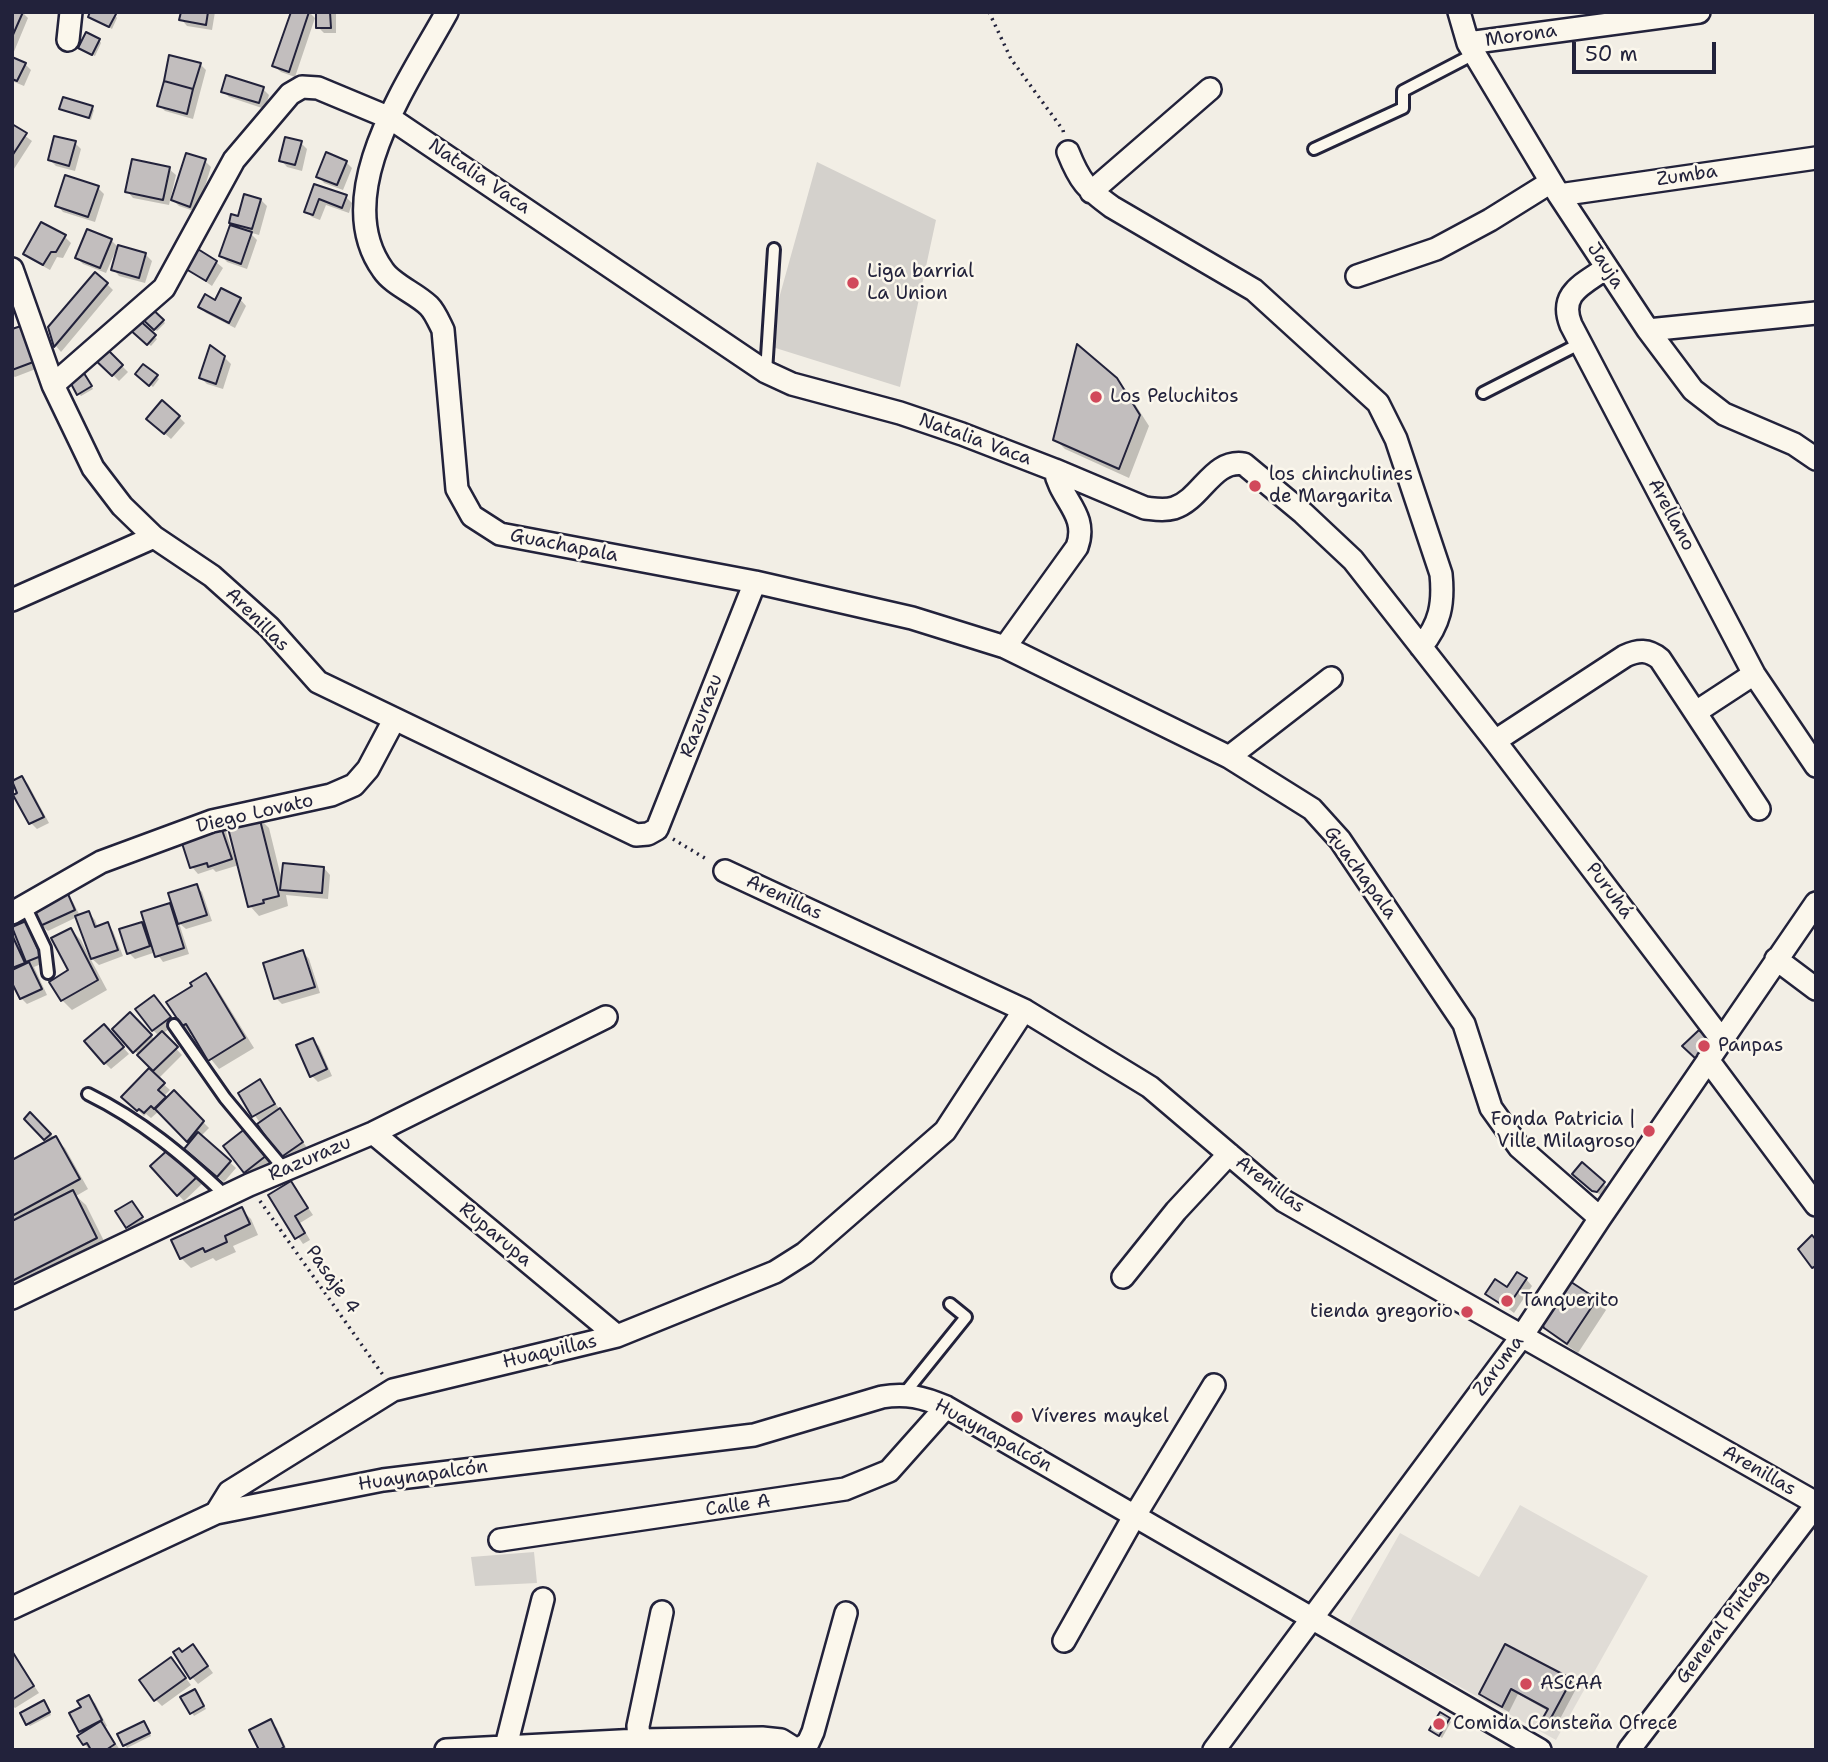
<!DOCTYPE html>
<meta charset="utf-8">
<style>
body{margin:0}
#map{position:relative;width:1828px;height:1762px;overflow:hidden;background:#f2eee5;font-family:"Shantell Sans",sans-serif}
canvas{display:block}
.frame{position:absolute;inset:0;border:14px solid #22223b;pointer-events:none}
.scale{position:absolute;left:1572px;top:42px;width:144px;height:32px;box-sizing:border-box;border:4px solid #22223b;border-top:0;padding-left:9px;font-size:21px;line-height:24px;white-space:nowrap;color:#22223b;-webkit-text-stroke:5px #fbf7ec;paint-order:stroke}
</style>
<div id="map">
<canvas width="1828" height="1762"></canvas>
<div class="frame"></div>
<div class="scale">50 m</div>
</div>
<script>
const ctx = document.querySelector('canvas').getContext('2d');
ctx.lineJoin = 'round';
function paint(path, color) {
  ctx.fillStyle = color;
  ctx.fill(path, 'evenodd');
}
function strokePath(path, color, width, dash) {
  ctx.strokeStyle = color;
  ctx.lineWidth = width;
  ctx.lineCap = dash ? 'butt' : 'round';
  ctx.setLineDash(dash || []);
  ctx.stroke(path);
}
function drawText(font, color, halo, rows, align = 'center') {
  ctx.font = font + ' "Shantell Sans",sans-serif';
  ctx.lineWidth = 5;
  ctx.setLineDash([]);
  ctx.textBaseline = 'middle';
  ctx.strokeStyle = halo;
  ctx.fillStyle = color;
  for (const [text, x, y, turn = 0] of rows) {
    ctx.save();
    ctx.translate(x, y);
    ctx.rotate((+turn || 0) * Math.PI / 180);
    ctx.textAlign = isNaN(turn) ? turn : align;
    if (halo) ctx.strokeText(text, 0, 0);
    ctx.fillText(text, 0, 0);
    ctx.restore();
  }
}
paint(new Path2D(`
 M1520,1505L1648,1576L1556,1740L1348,1625L1400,1533L1479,1577Z`), '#e0dcd6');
paint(new Path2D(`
 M817,162L936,220L900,387L766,345Z
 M534,1552L537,1583L475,1586L471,1557Z`), '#d4d1cc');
paint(new Path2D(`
 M12,12H22L28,18L13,54Z
 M182,12H215L212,30L187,26L181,19Z
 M293,12H309L315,18L295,77L281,72L274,66Z
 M318,12H336V33H324L318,27Z
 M115,15L117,18L112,29L90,17Z
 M99,40L101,43L95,56L83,51Z
 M12,59L25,64L31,70L24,86L12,81Z
 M200,64L206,70L193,119L165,111L159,105Z
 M263,89L269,95L265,109L229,97L223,91Z
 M61,108H92L94,110L91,120Z
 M12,126L32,141L12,172Z
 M75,143L81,149L75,171L56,166L50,160Z
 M301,143L307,149L302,171L287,167L281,160Z
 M205,161L211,167L197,212L179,206L172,199Z
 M346,162L352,168L343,190L324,183L318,176Z
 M169,169L176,175L169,205L133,198L127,191Z
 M315,186L346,197L352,203L349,213L326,205L320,220L312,217L306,211Z
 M98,188L104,194L95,222L63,212L57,205Z
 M261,200L267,206L259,235L249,232L257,240L247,269L227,262L221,255L238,229L231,222Z
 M65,237L71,243L63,258L57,257L50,270L32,260L25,254Z
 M111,240L118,247L145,254L152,261L145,283L119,276L113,269L118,251L116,250L106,273L83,264L77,258Z
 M216,262L223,268L212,286L183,266Z
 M107,284L113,290L61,352L56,346L50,327Z
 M240,299L246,306L235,328L206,313L200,307L216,302Z
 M148,307L165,323L157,331L141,315Z
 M137,321L157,339L151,346L130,328Z
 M12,331L41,367L15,377L12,375Z
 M103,347L128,372L119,381L94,356Z
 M224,357L231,364L223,389L207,384L201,378Z
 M144,366L159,379L153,387L137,374Z
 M84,375L93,389L81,396L79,394Z
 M1116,379L1126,390L1149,426L1129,478L1065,449L1055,439Z
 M179,417L185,423L171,439L155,425Z
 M22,778L28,784L49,823L37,829L31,823L20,793Z
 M259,818L269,828L282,881L324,868L330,875L328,899L286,895L288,906L259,916L250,906L239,865L216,872L213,869L198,874L192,867L220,826L226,832L235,859L237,858Z
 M196,886L202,892L212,921L186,929L179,923L189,954L163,962L156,952L135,959L129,953L142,924L150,932L169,905L176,911Z
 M67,896L73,902L80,916L89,913L95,920L98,928L107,924L113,931L123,956L99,965L89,956L107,990L72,1010L62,1000L70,970L71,930L81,940L89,956L91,955L77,917L48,931L41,925Z
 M26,923L32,929L46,962L34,967L47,995L27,1004L21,998L12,969V933L17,938Z
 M303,952L309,959L320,993L282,1004L276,998Z
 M206,976L215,985L254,1048L219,1069L183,1025L195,986Z
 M160,1003L176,1024L162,1034L182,1055L158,1079L170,1090L163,1097L167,1100L174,1093L209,1128L201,1136L236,1168L224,1182L192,1155L190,1143L159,1111L151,1118L146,1114L144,1116L124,1097L152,1068L135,1051L130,1014L155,1040L159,1036L153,1030Z
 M110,1033L129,1054L111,1069L105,1063Z
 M312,1040L319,1046L332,1076L318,1082L312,1076Z
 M260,1082L308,1149L288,1163L240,1094Z
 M30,1115L65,1148L88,1189L76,1196L86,1205L109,1251L12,1301V1162L49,1142L26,1119Z
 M246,1130L272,1162L252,1178L245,1172Z
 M171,1149L203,1183L184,1201L152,1166Z
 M1582,1165L1610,1190L1603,1197L1580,1180Z
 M291,1183L313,1215L300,1223L310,1240L303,1244L270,1196Z
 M134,1205L144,1220L130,1229L127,1227Z
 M241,1209L251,1219L258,1235L233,1246L236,1252L216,1261L213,1258L191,1268L181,1258Z
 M1526,1279L1532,1286L1514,1313L1488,1293L1508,1290Z
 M1565,1280L1596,1300L1606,1310L1578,1353L1556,1338L1545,1327Z
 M193,1646L213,1673L198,1684L192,1677L183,1653Z
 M1506,1646L1571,1680L1577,1687L1553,1732L1542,1723L1548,1711L1518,1694L1509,1712L1487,1700L1481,1694Z
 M12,1653L39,1693L15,1708L12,1705Z
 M177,1666L191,1685L162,1706L156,1700Z
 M197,1694L206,1709L194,1716L183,1698Z
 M88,1697L95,1703L107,1726L105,1727L120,1750H90L84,1744L83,1733L81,1731L83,1707Z
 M46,1705L51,1715L30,1726L28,1724Z
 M1449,1720L1451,1722L1442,1738L1434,1732Z
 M270,1721L277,1728L287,1750H261Z
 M146,1726L151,1736L127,1748L119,1735Z`), '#0003');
const building = new Path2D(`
 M12,12H23L12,37Z
 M90,12H113L116,14L109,27L88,17Z
 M181,12H208L206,25L179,20Z
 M291,12H309L289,72L272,66Z
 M316,12H330L331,28H316Z
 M86,32L100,39L92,55L78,48Z
 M169,55L201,63L193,89L164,81Z
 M12,57L26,63L17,81L12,79Z
 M226,75L264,87L259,103L221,92Z
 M164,81L193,89L187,114L157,106Z
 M63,97L93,106L89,118L59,109Z
 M12,124L27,133L12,156Z
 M54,136L76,141L69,166L48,160Z
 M285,137L302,141L295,165L279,161Z
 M326,152L347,161L337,185L316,177Z
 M186,153L206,159L190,207L171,200Z
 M132,159L170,167L163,200L125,192Z
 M65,175L99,186L88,217L55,206Z
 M314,184L347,195L342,208L319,199L313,215L304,212Z
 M244,194L261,199L252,229L229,223L231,214L238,216Z
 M41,222L66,235L56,252H51L43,265L23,254Z
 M230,225L252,232L241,264L219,256Z
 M87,229L112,239L100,268L75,258Z
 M118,245L146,253L139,278L111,270Z
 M193,246L217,261L206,281L181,266Z
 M95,272L108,283L54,347L48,327Z
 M221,288L241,298L229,323L198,307L205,294L215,300Z
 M148,305L164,320L154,330L138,315Z
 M137,318L156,335L147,345L128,328Z
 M24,325L36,361L12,370V329Z
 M1077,344L1117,378L1140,415L1119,469L1053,440Z
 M103,345L123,365L112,376L91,356Z
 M210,345L225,356L216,384L199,378Z
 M143,364L158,375L149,386L135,374Z
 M82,370L92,386L77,395L68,378Z
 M162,400L180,416L164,434L146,419Z
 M22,776L44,817L29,824L13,795L17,793L12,781Z
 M259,816L279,896L263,900L264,903L248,907L227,824Z
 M220,824L232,859L208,867L207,863L190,868L180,837Z
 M283,863L324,867L322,893L280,890Z
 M197,884L207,915L178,924L168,893Z
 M68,894L75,910L40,926L32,910Z
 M170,903L184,948L155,957L141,912Z
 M89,911L95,927L108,922L118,950L91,959L75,916Z
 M26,921L41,956L26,962L12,927Z
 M142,922L150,946L127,954L119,929Z
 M71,928L98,980L61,1001L49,982L68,970L51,938Z
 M12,935L25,963L12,968Z
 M303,950L315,987L274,999L263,963Z
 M29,962L42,989L20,999L12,983V970Z
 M206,973L245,1038L208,1061L186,1024L182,1026L166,1002L192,986L190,983Z
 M154,995L171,1017L152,1031L135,1009Z
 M130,1012L152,1035L133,1053L112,1029Z
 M104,1024L124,1047L104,1064L84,1041Z
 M1699,1030L1708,1039L1707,1046L1696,1059L1682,1046Z
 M162,1031L178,1047L153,1071L137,1055Z
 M313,1038L327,1069L310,1077L296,1045Z
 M149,1068L165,1083L158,1090L166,1097L154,1109L151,1106L144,1113L139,1109L137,1111L121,1097Z
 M260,1079L275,1104L252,1117L238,1093Z
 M174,1090L204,1121L187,1142L155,1109Z
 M280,1108L303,1142L280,1158L257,1124Z
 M30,1112L51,1134L44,1140L24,1119Z
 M246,1128L267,1155L244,1173L223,1146Z
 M198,1132L231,1161L217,1177L184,1149Z
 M56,1136L80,1179L12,1216V1160Z
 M171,1147L198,1176L177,1196L150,1166Z
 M1582,1162L1605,1182L1597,1192L1592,1191L1572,1174Z
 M291,1181L308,1208L295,1216L305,1233L295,1239L268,1195Z
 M73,1190L97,1238L12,1281V1221Z
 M132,1201L143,1217L126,1228L115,1211Z
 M242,1207L250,1224L225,1236L227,1242L205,1252L203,1248L180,1259L171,1240Z
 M1812,1235L1816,1240V1266L1812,1268L1798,1249Z
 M1517,1272L1527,1278L1507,1308L1485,1294L1495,1279L1507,1287Z
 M1565,1278L1597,1299L1567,1344L1544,1328L1541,1322Z
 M193,1644L208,1666L190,1679L173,1652L179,1648L182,1652Z
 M1505,1644L1572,1679L1546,1727L1540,1723L1548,1709L1511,1689L1502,1707L1479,1694Z
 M12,1651L34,1686L12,1700Z
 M171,1657L186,1678L154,1701L139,1680Z
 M195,1689L204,1706L190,1714L180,1697Z
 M89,1695L102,1720L79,1732L69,1713L81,1707L77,1701Z
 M44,1700L50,1712L26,1725L20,1713Z
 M1440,1712L1450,1718L1439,1736L1429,1730Z
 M271,1719L284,1747L279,1750H259L249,1730Z
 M101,1721L115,1744L106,1750H91L87,1743L83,1745L77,1736Z
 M144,1721L150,1733L123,1746L117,1734Z`);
paint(building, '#c2bebe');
strokePath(building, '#22223b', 2);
const service = new Path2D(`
 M1314,149L1403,108V91L1474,54
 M766,372L774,249
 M1483,393L1581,343
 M25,906L45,948L48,973
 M174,1025L225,1098L285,1170
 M88,1094C141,1120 183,1155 226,1196
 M904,1394L966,1317L950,1304`);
const minor = new Path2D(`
 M447,12C410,80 328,194 383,270C393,285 416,293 429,306C435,312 439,322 443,330L457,489L472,516L500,534L755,582L912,618L1005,647
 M1459,12L1468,43L1559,195L1648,330L1693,390L1724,414L1794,444L1816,459
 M68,40L71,12
 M1468,43L1699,12
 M1068,152C1080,182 1086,188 1112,207L1254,290L1378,403L1396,439L1441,574C1444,604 1440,624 1421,647
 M1091,192L1210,89
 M1559,195L1816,158
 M1606,268C1584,284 1558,293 1571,325L1754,674L1816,766
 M12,269L53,385L93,468L122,506L154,537L212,576L269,627L318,682L636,835L648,834L657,829L755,582
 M1357,276L1436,249L1490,220L1551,182
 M1648,330L1816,313
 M53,385L164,288L234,160L290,94L302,87L318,88L390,118L766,372L792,384L900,413L962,434L1055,470L1145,508C1155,509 1164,511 1174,508C1202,499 1212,459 1244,464L1303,513L1353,560L1495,741L1722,1040
 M1055,470C1060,500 1089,514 1077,547L1005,647L1229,757L1312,809L1340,840L1464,1024L1491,1108L1519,1147L1600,1218
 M12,600L154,537
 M1696,712L1754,674
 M1495,741L1625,656C1638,650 1648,649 1660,659L1759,809
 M1229,757L1331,678
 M725,871L1024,1010L1150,1087L1284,1201L1816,1503
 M12,913L101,862L212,821L331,795L354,785L368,769L394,720
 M1776,959L1816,989
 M1708,1060L1816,1205
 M373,1133L617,1336
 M1123,1277L1176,1211L1229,1154
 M12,1298L249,1185L373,1133L606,1017
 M216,1513L383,1480L754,1435L882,1397C906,1393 923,1397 946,1407L1540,1750
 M500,1540L845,1489L889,1471L946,1407
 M12,1608L216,1513L229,1492L393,1390L617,1336L775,1272L805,1253L945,1131L1024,1010
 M1064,1641L1131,1522L1214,1385
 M639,1740L638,1726L662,1612
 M506,1746L543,1599
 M446,1750L639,1740L762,1738L781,1740L797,1750
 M797,1750L808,1743L813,1732L846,1613
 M1214,1750L1522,1336L1600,1218L1816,903
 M1629,1750L1816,1505`);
strokePath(service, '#22223b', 16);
strokePath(minor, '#22223b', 26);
strokePath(new Path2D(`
 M989,12L1011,59L1063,130L1064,135
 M673,839L708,860
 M260,1201L383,1375`), '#22223b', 3.5, [2, 5]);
strokePath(service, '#fbf7ec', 10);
strokePath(minor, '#fbf7ec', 21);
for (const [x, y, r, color] of [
 [853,283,7,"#d1495b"],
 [1096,397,7,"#d1495b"],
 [1255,486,7,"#d1495b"],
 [1704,1046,7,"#d1495b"],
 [1649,1131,7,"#d1495b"],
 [1507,1301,7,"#d1495b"],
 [1467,1312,7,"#d1495b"],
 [1017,1417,7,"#d1495b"],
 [1526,1684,7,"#d1495b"],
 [1439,1724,7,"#d1495b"]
]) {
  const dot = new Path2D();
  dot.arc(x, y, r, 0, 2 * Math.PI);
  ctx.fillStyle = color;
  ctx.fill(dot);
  strokePath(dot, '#fbf7ec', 2.5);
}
drawText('19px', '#22223b', '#fbf7ec', [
 ["Morona",1521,36,-8],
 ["Zumba",1687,176,-8],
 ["Natalia Vaca",479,177,34],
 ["Jauja",1605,266,57],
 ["Natalia Vaca",975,440,20],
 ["Arellano",1671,515,62],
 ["Guachapala",564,546,11],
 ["Arenillas",257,620,45],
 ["Razurazu",702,716,-69],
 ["Diego Lovato",255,814,-13],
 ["Guachapala",1360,873,54],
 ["Puruhá",1609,891,53],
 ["Arenillas",784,898,25],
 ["Razurazu",310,1159,-23],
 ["Arenillas",1270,1185,37],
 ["Ruparupa",495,1235,40],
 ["Pasaje 4",332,1280,55],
 ["Huaquillas",550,1352,-13],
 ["Zaruma",1499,1366,-53],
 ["Huaynapalcón",993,1436,29],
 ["Arenillas",1759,1471,30],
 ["Huaynapalcón",423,1476,-8],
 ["Calle A",738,1506,-8],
 ["General Pintag",1722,1627,-53]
]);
drawText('19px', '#22223b', '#fbf7ec', [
 ["Liga barrial",867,272],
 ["La Union",867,294],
 ["Los Peluchitos",1110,397],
 ["los chinchulines",1269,475],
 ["de Margarita",1269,497],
 ["Panpas",1718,1046],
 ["Fonda Patricia |",1635,1120,"right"],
 ["Ville Milagroso",1635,1142,"right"],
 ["Tanquerito",1521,1301],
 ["tienda gregorio",1453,1312,"right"],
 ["Víveres maykel",1031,1417],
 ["ASCAA",1540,1684],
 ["Comida Consteña Ofrece",1453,1724]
], 'left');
</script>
